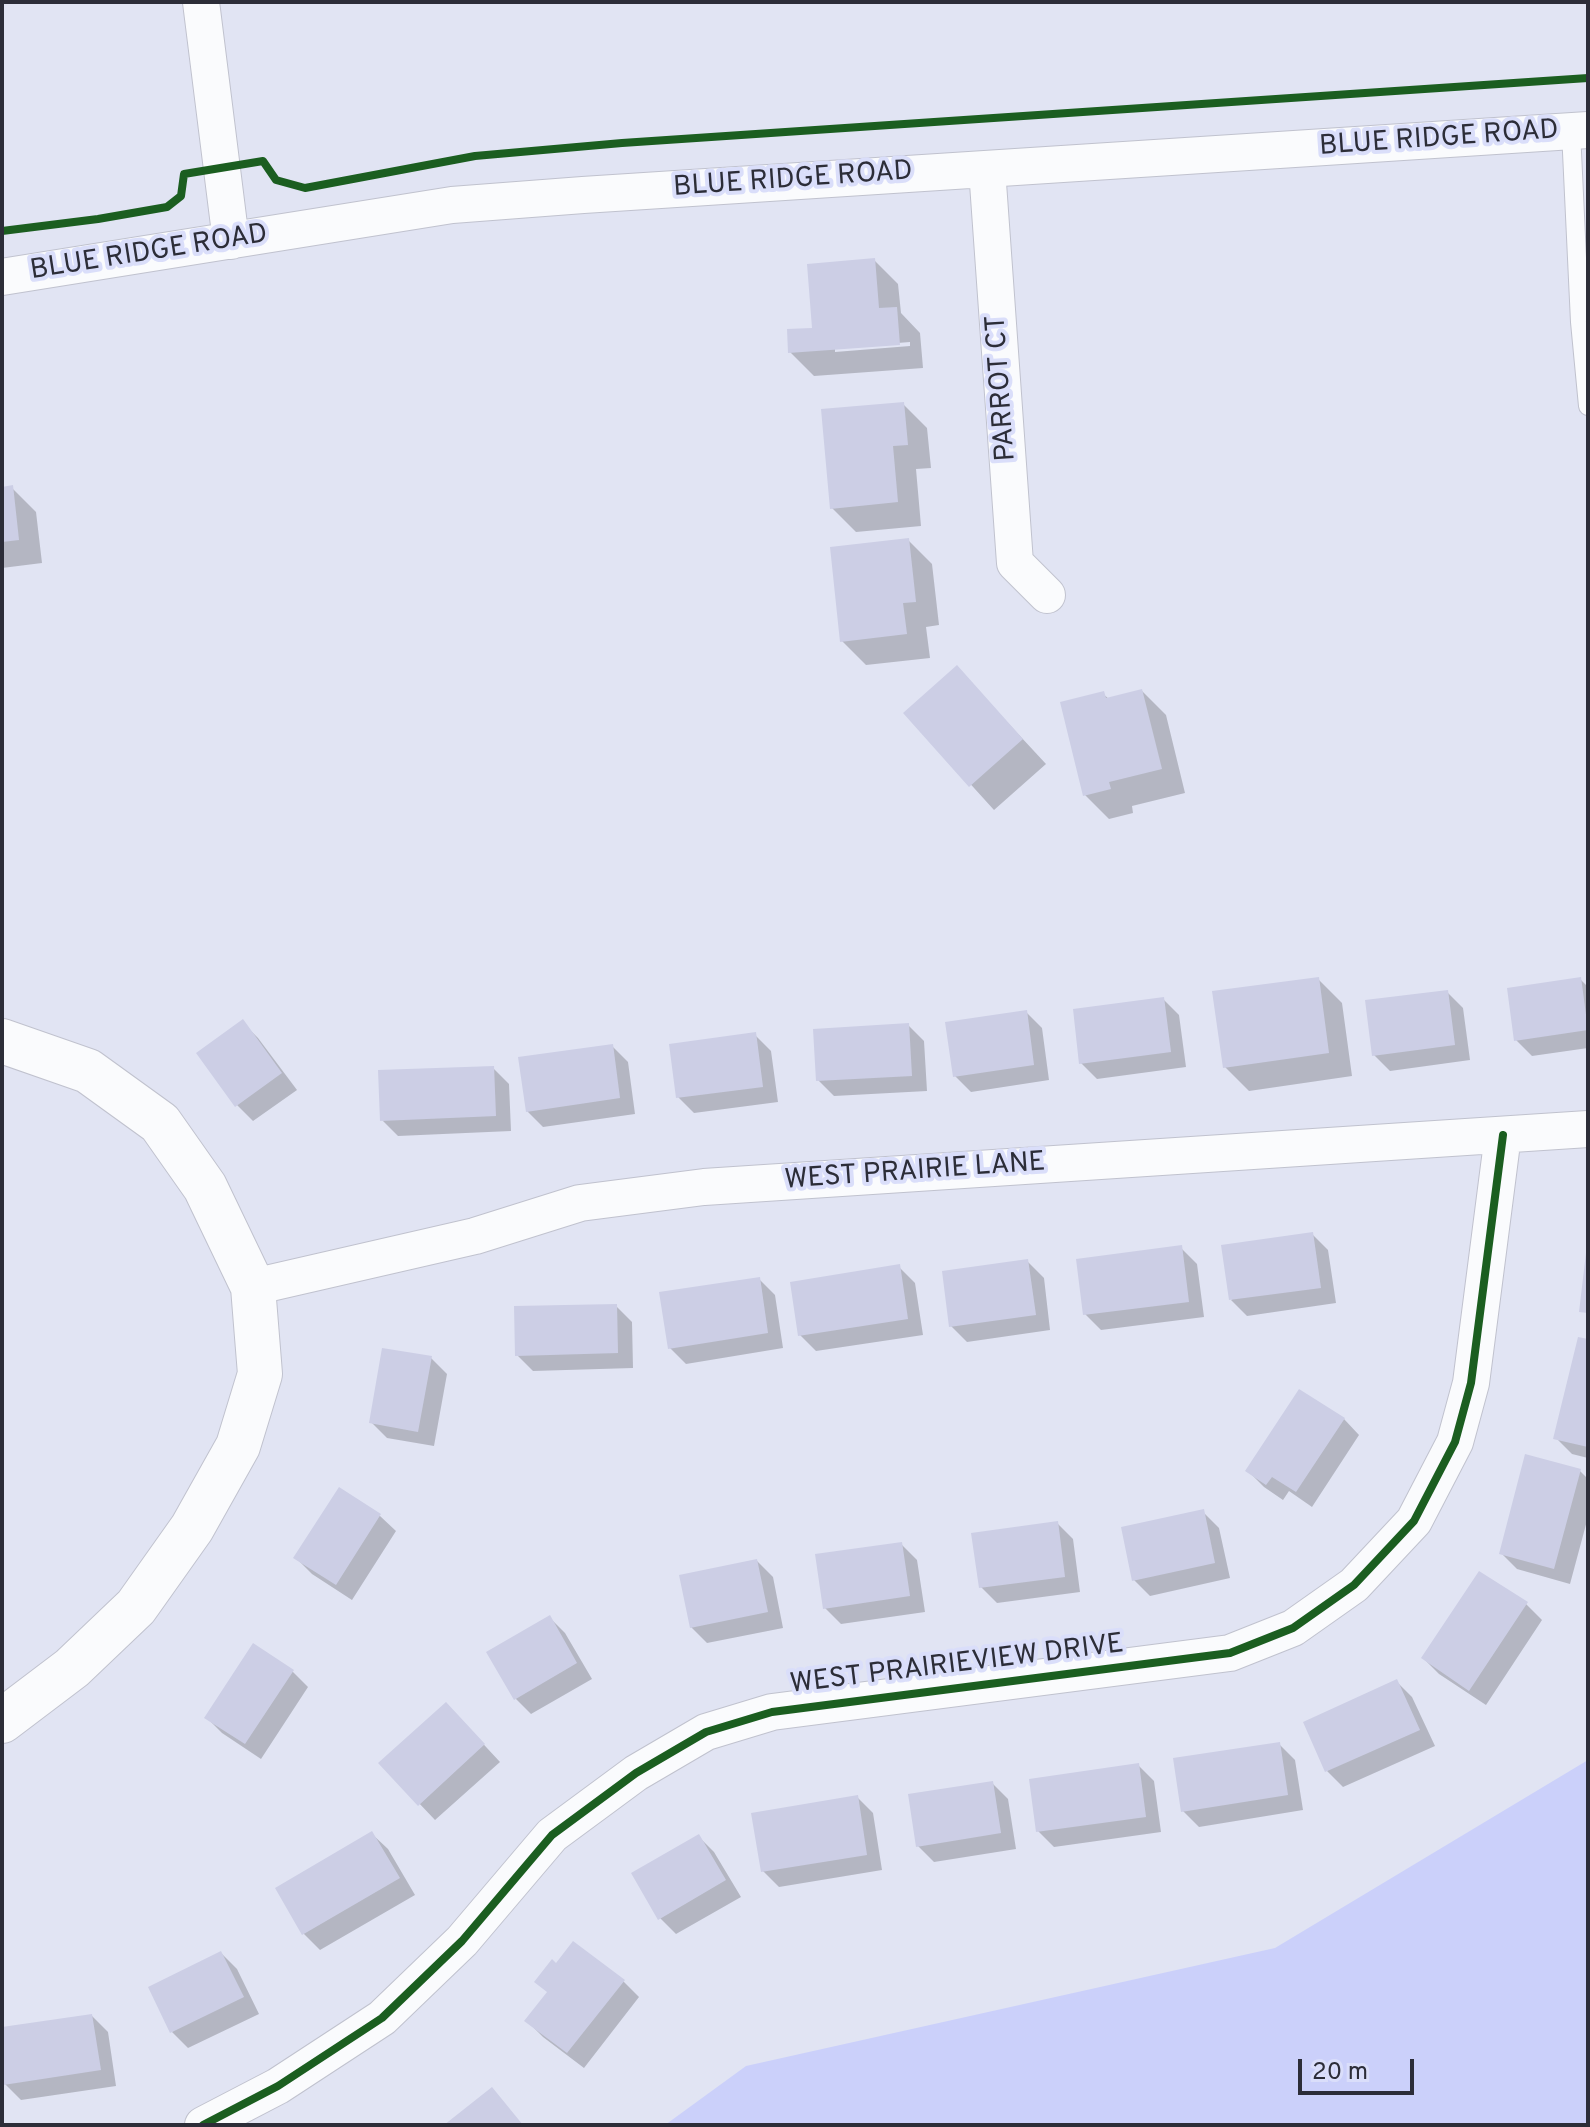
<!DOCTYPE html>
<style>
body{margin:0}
#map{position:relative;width:1590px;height:2127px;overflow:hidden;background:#e1e4f3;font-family:Overpass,sans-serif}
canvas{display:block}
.frame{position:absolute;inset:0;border:4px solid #2c2d38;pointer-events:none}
.scale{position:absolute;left:1298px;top:2059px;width:116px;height:36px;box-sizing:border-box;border:4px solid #2c2d38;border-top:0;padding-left:10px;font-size:24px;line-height:28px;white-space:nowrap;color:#2c2d38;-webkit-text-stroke:6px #dadefa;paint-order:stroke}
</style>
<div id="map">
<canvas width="1590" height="2127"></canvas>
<div class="frame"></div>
<div class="scale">20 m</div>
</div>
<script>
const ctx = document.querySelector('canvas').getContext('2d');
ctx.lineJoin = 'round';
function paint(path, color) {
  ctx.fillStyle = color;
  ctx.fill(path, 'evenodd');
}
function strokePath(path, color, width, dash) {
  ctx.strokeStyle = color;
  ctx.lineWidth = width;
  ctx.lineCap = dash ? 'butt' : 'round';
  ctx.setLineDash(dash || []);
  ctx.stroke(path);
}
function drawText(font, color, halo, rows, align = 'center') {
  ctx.font = font + ' Overpass,sans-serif';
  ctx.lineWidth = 8;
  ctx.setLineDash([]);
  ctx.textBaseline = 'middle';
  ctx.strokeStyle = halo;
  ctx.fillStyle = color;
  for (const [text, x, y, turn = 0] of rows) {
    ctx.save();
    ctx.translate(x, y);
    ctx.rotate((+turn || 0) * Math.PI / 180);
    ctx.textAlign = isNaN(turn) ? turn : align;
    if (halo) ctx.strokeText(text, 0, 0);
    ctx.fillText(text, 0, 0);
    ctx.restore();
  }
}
paint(new Path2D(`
 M1588,1760V2125H665L746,2066L1275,1948Z`), '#cbd0fa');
paint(new Path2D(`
 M874,260L898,284L901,313L920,333L923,368L814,376L790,352L814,329ZM910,342V346L835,352V348Z
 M903,404L927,428L931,468L916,469L921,526L856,532L832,508Z
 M12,488L36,512L42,563L2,568V489Z
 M908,540L932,564L939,625L926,627L930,658L866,665L842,641Z
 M957,668L1046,764L994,810L906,713Z
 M1142,691L1166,715L1185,793L1132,806L1133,813L1109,819L1085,795L1103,694L1109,699Z
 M1318,979L1342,1003L1352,1076L1249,1091L1225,1067Z
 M1580,979L1588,987V1048L1532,1056L1516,1040Z
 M1447,992L1463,1008L1470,1060L1390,1071L1374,1055Z
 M1163,999L1179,1015L1186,1067L1097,1079L1081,1063Z
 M1026,1012L1042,1028L1049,1080L971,1092L955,1076Z
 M242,1022L258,1038L297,1090L253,1121L237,1105Z
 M908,1025L924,1041L927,1091L834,1096L818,1080Z
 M755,1035L771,1051L778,1102L694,1113L678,1097Z
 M612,1046L628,1062L635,1114L543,1127L527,1111Z
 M493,1068L509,1084L511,1131L398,1136L382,1120Z
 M1312,1234L1328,1250L1336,1303L1247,1316L1231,1300Z
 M1181,1248L1197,1264L1204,1317L1101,1330L1085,1314Z
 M1028,1262L1044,1278L1050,1330L967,1342L951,1326Z
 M899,1267L915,1283L923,1335L816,1351L800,1335Z
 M759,1279L775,1295L783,1348L686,1364L670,1348Z
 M616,1306L632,1322L633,1368L533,1371L517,1355Z
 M1588,1341V1458L1572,1454L1556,1438Z
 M431,1358L447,1374L434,1446L387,1438L371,1422Z
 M1344,1419L1359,1435L1312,1507L1289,1491L1283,1500L1264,1487L1248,1471Z
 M1580,1471L1588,1479V1517L1570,1584L1517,1569L1501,1553Z
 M340,1490L380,1516L396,1531L352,1600L312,1574L296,1558Z
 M1203,1512L1219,1528L1230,1578L1150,1596L1134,1580Z
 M1057,1523L1073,1539L1080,1592L997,1603L981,1587Z
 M901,1544L917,1560L925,1612L841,1624L825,1608Z
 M757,1561L773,1577L783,1628L707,1643L691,1627Z
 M1526,1604L1542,1620L1486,1705L1439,1674L1423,1658Z
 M549,1617L565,1633L592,1679L531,1714L515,1698Z
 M292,1671L308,1687L261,1759L222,1733L206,1717Z
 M1397,1682L1412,1697L1435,1746L1343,1787L1327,1771Z
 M461,1720L500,1762L435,1820L381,1763Z
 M1279,1744L1295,1760L1303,1810L1199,1827L1183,1811Z
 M1138,1765L1154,1781L1161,1832L1054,1847L1038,1831Z
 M992,1783L1008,1799L1016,1849L934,1862L918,1846Z
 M857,1797L873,1813L882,1870L779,1887L763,1871Z
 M372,1834L388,1849L415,1895L320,1950L304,1934L277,1889Z
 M698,1836L714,1852L741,1897L676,1934L660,1918Z
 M221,1953L237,1969L259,2014L188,2048L172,2032Z
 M623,1981L639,1997L584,2068L543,2037L527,2021Z
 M92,2016L108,2032L116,2086L21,2100L5,2084L2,2065V2029Z`), '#0003');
paint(new Path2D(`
 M875,258L879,308L897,307L900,345L788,353L787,329L812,328L807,264Z
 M904,402L908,445L893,446L898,502L830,509L821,409Z
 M13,485L19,540L2,542V487Z
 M909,538L916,602L903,603L907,634L840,642L830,547Z
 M957,665L1023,739L969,787L903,713Z
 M1142,689L1162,769L1109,782L1111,789L1083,796L1060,702L1104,691L1106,698Z
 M1319,977L1329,1053L1223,1068L1212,991Z
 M1581,977L1588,1030L1514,1041L1507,988Z
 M1448,990L1455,1045L1372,1056L1365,1000Z
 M1164,997L1171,1052L1079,1064L1073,1009Z
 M1027,1010L1034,1065L953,1077L945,1022Z
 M243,1019L282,1073L235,1107L196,1053Z
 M909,1023L912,1076L816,1081L813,1029Z
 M756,1032L763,1087L676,1098L669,1044Z
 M613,1044L620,1098L526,1112L518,1057Z
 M494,1066L496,1116L380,1121L378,1070Z
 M1313,1232L1321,1288L1229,1300L1221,1245Z
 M1182,1245L1189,1302L1083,1315L1076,1259Z
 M1586,1253H1588V1313L1579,1312Z
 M1028,1259L1036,1315L949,1327L942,1271Z
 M900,1264L908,1319L798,1336L790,1282Z
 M760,1277L768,1333L668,1349L659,1292Z
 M617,1304L618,1353L515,1356L514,1306Z
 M1578,1337L1588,1339V1447L1553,1439Z
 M382,1348L432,1356L418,1432L369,1423Z
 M1299,1389L1345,1418L1296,1492L1272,1477L1266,1485L1245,1471Z
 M1525,1454L1581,1469L1554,1569L1499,1554Z
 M339,1487L381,1514L336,1585L293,1558Z
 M1204,1509L1215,1563L1132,1581L1121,1527Z
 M1058,1521L1065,1577L979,1588L971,1533Z
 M902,1542L910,1596L823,1609L815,1554Z
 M757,1559L768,1612L690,1628L679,1575Z
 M1479,1571L1528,1602L1469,1691L1421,1658Z
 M550,1615L577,1663L514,1700L486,1652Z
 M253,1643L294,1670L245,1744L204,1718Z
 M1397,1679L1420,1730L1325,1772L1303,1722Z
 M446,1702L485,1744L418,1806L378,1763Z
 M1280,1742L1288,1795L1181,1812L1173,1758Z
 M1139,1763L1146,1817L1036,1832L1029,1779Z
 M993,1781L1001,1833L916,1847L908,1794Z
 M858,1795L867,1855L761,1872L751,1813Z
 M372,1831L400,1878L302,1935L275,1888Z
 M699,1834L726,1880L658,1920L631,1873Z
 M573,1941L625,1980L567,2053L524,2021L547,1992L534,1982L552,1959L556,1963Z
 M221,1951L244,1997L170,2033L148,1987Z
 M92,2014L101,2070L3,2085L2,2027Z
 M492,2087L523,2125H444Z`), '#cccee5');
const lane = new Path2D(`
 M1571,131L1580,322L1588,406`);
const street = new Path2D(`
 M201,2L231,241
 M987,169L1015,563L1047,595
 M2,277L452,205L583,195L1588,130
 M253,1287L475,1236L580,1203L704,1187L1588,1129
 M203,2125L278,2086L382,2018L462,1941L552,1835L636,1773L706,1732L772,1712L1230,1653L1293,1628L1354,1585L1414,1521L1455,1442L1471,1383L1503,1135`);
const secondary = new Path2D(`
 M2,1041L88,1071L160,1123L205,1187L253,1287L260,1374L238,1446L192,1528L136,1607L72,1668L2,1721`);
strokePath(lane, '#c0c2ce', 20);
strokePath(street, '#c0c2ce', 38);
strokePath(secondary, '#c0c2ce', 46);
strokePath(lane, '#fafbfd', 18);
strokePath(street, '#fafbfd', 36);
strokePath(secondary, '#fafbfd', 44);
strokePath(new Path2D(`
 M2,231L98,219L167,207L181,196L184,174L263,161L276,180L305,188L475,156L622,143L1588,78
 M203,2125L278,2086L382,2018L462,1941L552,1835L636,1773L706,1732L772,1712L1230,1653L1293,1628L1354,1585L1414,1521L1455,1442L1471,1383L1503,1135`), '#1b5e20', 8);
drawText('28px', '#2c2d38', '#dadefa', [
 ["BLUE RIDGE ROAD",1439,140,-4],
 ["BLUE RIDGE ROAD",793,181,-4],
 ["BLUE RIDGE ROAD",149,254,-9],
 ["PARROT CT",1003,388,-94],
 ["WEST PRAIRIE LANE",915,1173,-4],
 ["WEST PRAIRIEVIEW DRIVE",957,1666,-7]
]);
</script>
